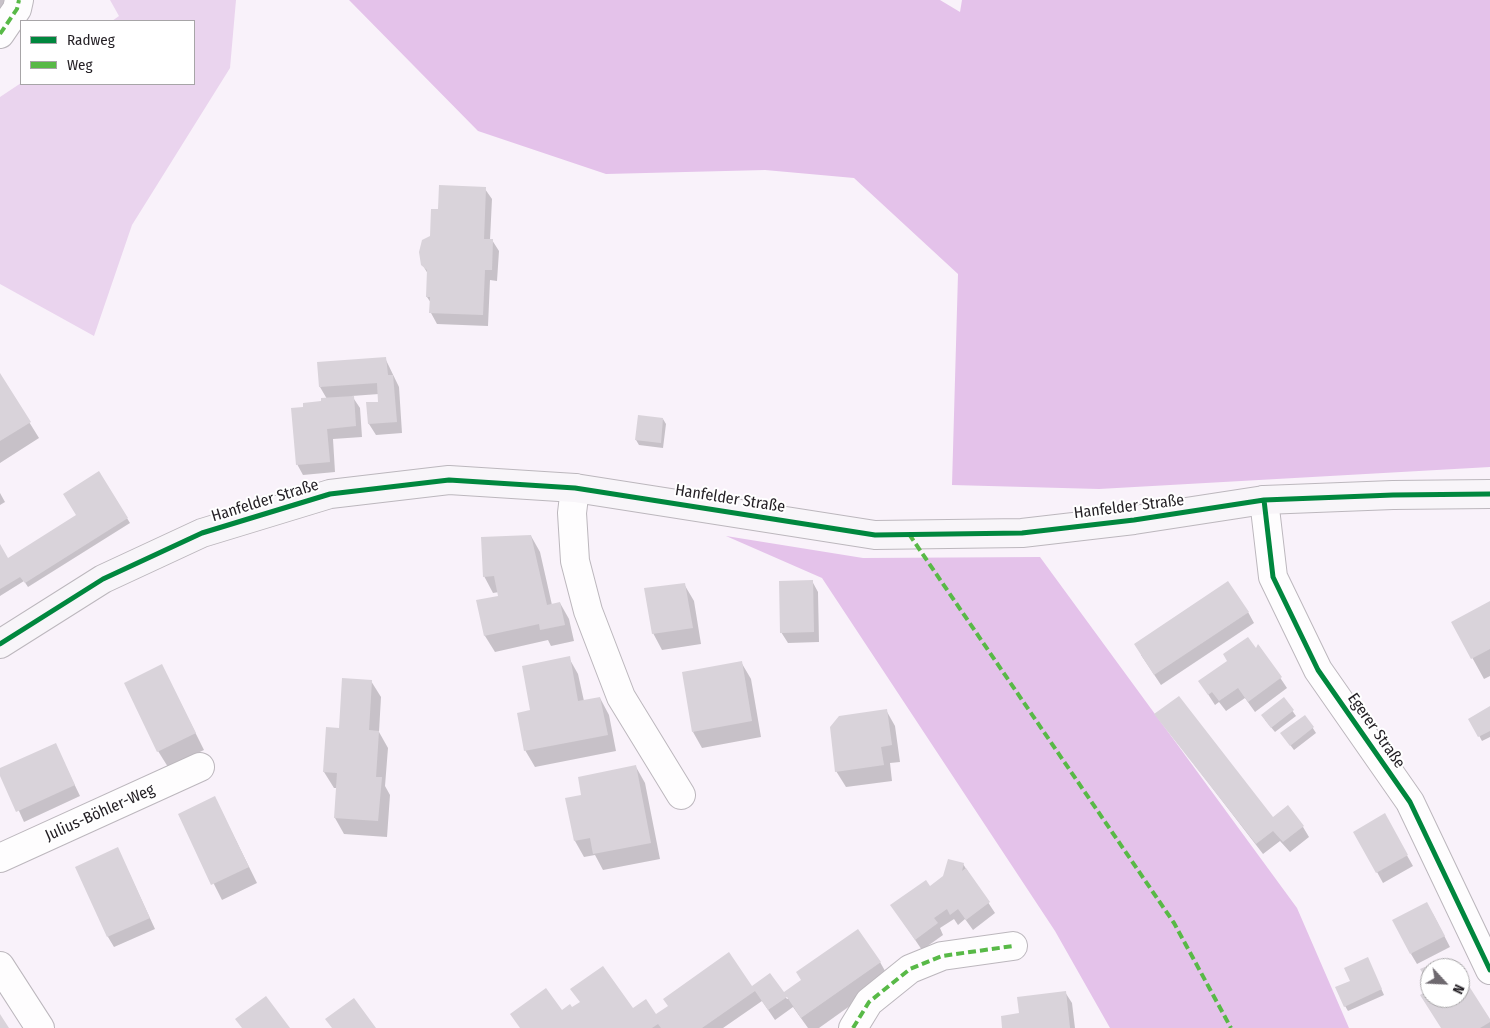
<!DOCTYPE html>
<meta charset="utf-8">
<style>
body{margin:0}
#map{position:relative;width:1490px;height:1028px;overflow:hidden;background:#f9f2fa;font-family:"Fira Sans Condensed",sans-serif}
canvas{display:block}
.legend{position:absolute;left:20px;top:20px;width:175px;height:65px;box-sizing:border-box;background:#fff;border:1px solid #a7a5a7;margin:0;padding:6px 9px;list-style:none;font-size:15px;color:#231f24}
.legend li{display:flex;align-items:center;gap:10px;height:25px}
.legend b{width:25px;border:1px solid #a7a5a7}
.north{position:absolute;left:1420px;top:958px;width:50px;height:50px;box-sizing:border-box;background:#fff;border:1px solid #a7a5a7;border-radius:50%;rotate:115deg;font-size:14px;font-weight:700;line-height:20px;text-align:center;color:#231f24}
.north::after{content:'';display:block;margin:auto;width:18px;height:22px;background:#6e696f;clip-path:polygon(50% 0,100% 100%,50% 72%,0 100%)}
</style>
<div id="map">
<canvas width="1490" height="1028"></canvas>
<ul class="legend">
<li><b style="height:6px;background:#00873e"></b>Radweg</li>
<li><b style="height:6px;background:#58b947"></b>Weg</li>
</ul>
<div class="north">N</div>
</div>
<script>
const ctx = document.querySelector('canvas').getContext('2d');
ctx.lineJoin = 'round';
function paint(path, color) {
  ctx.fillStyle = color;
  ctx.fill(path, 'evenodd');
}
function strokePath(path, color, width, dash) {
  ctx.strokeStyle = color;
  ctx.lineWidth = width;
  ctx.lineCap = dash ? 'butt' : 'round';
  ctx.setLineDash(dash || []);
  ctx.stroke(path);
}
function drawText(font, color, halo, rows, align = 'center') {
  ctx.font = font + ' "Fira Sans Condensed",sans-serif';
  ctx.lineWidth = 4;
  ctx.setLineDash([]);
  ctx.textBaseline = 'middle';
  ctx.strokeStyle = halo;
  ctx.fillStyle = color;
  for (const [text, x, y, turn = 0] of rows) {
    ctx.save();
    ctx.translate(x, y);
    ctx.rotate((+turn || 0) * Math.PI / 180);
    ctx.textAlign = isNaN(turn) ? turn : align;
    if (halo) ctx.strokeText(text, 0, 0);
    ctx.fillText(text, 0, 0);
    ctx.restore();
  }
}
paint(new Path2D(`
 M110,0H236L230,68L132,225L94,336L0,284V97L21,83L194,84V21H112L119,16Z`), '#ead4ee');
paint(new Path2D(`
 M349,0H940L960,12L962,0H1490V467L1099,489L952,485L958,274L854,178L765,170L606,174L478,131Z
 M726,536L863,558L1040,557L1297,908L1349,1028H1110L1055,931L822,578Z`), '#e4c2ea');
paint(new Path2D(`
 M0,0H6L0,37Z
 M485,189L492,199L490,240H492L499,251L497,281L490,280L488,326L437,324L431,313V303L427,297L428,274L422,264L439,210Z
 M385,358L399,387L402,433L376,435L369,424L379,403V394L352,396L360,408L362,437L333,439L335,472L303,475L297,464L304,408L327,399L320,387Z
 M0,375L39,438L0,463Z
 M663,419L666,424L663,448L639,445L636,440Z
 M99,473L130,523L28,587L24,581L0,596V547L8,560L78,516Z
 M0,493L5,502L0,505Z
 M531,536L540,552L552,605L560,603L569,619L574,641L551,646L548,640L495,652L485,636L478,601L500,597L499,592L493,593L484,576Z
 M812,581L818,592L819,642L788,643L781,632Z
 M684,584L694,601L701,644L662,650L653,633Z
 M1490,603V676L1484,679L1453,623Z
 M1248,612L1254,623L1161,685L1141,655Z
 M1259,646L1287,688L1255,712L1245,698L1226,711L1219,702L1215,705L1200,682L1256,650Z
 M569,658L578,674L584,701L600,698L609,715L616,751L535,767L525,750L532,711Z
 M741,662L751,679L761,737L702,748L693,732Z
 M162,666L204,750L168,767L158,751Z
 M371,681L381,697L379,732L388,748L385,786L390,795L387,837L344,834L335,818L337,788H334L324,772L340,729Z
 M1284,699L1296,716L1275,732L1265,720Z
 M1490,708V737L1482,741L1470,719Z
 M886,710L895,726L900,762L890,763L892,781L846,787L836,771Z
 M1156,715L1273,819L1303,827L1309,837L1290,852L1280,841L1263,854Z
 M1305,716L1316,733L1294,750L1285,738Z
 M55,744L80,796L24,822L0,769Z
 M636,767L645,783L660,859L603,870L595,855L584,857L575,841L567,799L583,796Z
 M215,798L257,883L222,900L179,815Z
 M1384,815L1413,866L1383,883L1355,832Z
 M118,849L155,929L114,947L108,937Z
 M963,864L995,913L973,930L965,919L958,925L954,919L940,928L943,935L922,950L892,906L930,887Z
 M1433,914L1450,947L1417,964L1411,954Z
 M880,962L889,978L819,1028H808L793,1007L775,1020L762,1001L723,1028H521L571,1009L632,1010L656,1016L752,987L770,975L787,999Z
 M1370,964L1384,995L1348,1011L1345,1006L1351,982Z
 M1460,974L1490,1021V1028H1442L1428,1006L1430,991V998H1460Z
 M1065,992L1072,1003L1075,1028H1003L1021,1014Z`), '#0003');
paint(new Path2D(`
 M439,185L486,187L484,239H493L492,270H485L483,315L429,313L430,297H426L427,270L421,265L419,252L422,240L430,236L431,209H438Z
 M386,357L388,375H393L397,422L368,424L366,402H378L377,383L319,387L317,362Z
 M0,373L31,422L0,441Z
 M354,396L356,426L327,429L330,462L296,465L291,408L303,407V403L321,401V398Z
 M638,415L663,418L661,443L635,440Z
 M99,471L128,518L25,583L20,577L0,589V544L8,558L76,515L63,494Z
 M531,535L547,605L560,602L565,625L540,630L539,624L484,636L476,600L498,596L494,576L483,577L481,537Z
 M813,580L814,632L780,633L779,581Z
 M1228,581L1249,612L1154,675L1134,644Z
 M685,583L693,628L652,634L644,588Z
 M1490,601V649L1471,659L1451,622Z
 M1248,637L1256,648L1258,644L1282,677L1248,702L1238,688L1219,701L1212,692L1208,695L1198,681L1227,661L1223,654Z
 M570,656L578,701L600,697L608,735L524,751L517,713L530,710L522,666Z
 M742,661L752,721L692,732L682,672Z
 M162,664L196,733L157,752L124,683Z
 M342,678L372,680L369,730L379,731L376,777H382L378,821L334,818L337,773L323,772L326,727L339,728Z
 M1179,696L1273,817L1288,805L1304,826L1283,842L1273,831L1256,844L1154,714Z
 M1284,697L1294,710L1271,728L1261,715Z
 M1490,706V731L1478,737L1468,719Z
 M887,709L892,745L881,747L884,765L835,772L830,727L839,716Z
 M1305,715L1314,727L1290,746L1280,733Z
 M56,743L75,785L16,812L0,776V768Z
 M636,765L651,843L593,854L590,838L574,841L565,798L581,795L578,777Z
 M215,796L249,867L211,885L178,814Z
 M1385,813L1408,855L1376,873L1353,832Z
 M118,847L150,918L107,937L75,867Z
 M948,859L964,863L962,871L966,868L990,902L966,920L958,909L950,915L947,909L934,918L938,923L915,940L890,905L926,880L930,886L943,876Z
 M1427,902L1445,936L1410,954L1392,920Z
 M858,929L881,962L801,1018L787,997L768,1010L755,991L702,1028H661L658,1024L652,1028H520L510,1014L546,988L562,1010L570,1004L572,1007L580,1002L570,989L603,966L633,1008L646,999L656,1014L668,1006L663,999L729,952L752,986L770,973L784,992L801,980L796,972Z
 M1368,957L1382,989L1344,1007L1335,987L1350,981L1344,968Z
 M1444,959L1449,968H1430V985L1420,969Z
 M1460,972L1490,1019V1022L1480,1028H1441L1420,995L1430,989V998H1460Z
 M1066,991L1070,1028H1002L1001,1016L1019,1013L1017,997Z
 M266,996L290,1028H242L235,1019Z
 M354,998L376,1028H332L325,1019Z
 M0,1014L9,1028H0Z`), '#d9d3da');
const street = new Path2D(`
 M0,34L17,9L19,0
 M575,488L572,513L575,561L588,611L621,697L681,795
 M1264,500L1273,577L1318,670L1410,802L1490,970
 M0,858L200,767
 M0,966L40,1028
 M853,1028L869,1002L910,969L942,956L1013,946`);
const secondary = new Path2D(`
 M0,644L103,579L202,533L330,494L449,480L575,488L875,535L1022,533L1134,520L1264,500L1393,495L1490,494`);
strokePath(street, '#bcb7bd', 30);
strokePath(secondary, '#bcb7bd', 30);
strokePath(street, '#fefdfe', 28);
strokePath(secondary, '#f8f5f9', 28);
strokePath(new Path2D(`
 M0,34L17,9L19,0
 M909,534L1174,923L1231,1028
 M853,1028L869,1002L910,969L942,956L1013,946`), '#58b947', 4, [8, 4]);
strokePath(new Path2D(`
 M1264,500L1273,577L1318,670L1410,802L1490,970
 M0,644L103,579L202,533L330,494L449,480L575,488L875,535L1022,533L1134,520L1264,500L1393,495L1490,494`), '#00873e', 5);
drawText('16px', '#231f24', '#fff', [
 ["Hanfelder Straße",730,499,9],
 ["Hanfelder Straße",265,501,-17],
 ["Hanfelder Straße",1129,507,-7],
 ["Egerer Straße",1376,731,55],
 ["Julius-Böhler-Weg",100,813,-24]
]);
</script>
